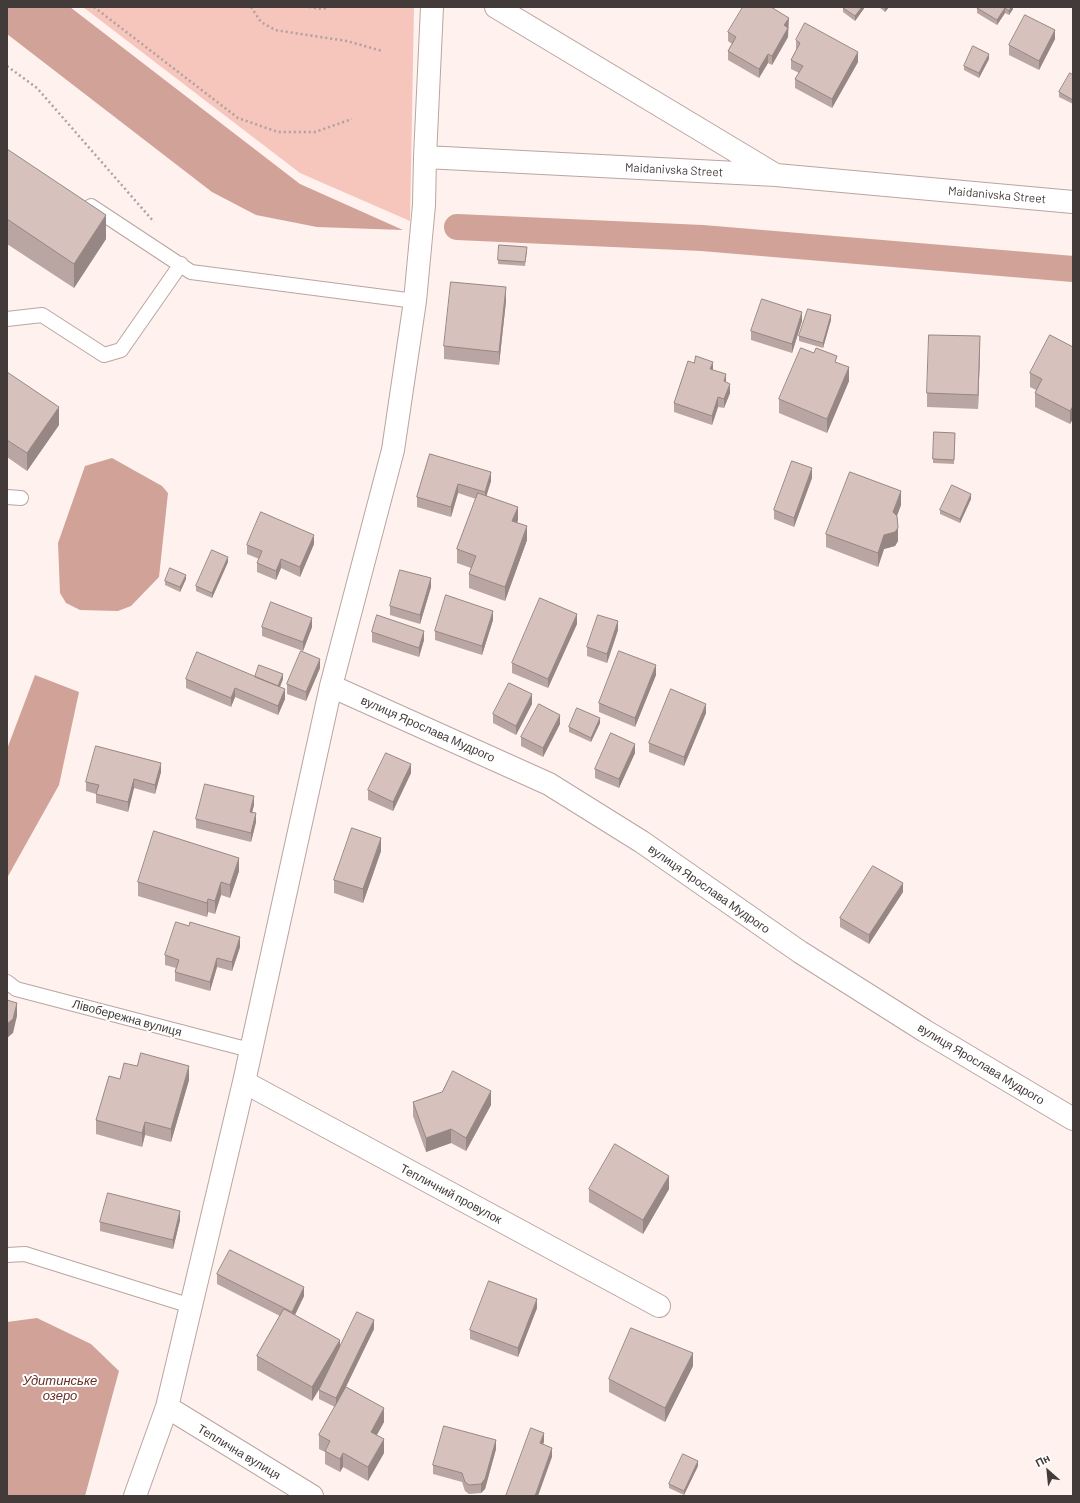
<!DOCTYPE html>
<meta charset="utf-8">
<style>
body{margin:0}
#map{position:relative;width:1080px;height:1503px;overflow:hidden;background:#fef1ee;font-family:Barlow,sans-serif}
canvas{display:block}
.frame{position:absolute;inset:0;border:8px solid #433b39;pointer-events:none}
.north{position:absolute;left:1028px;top:1451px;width:40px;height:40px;-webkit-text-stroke:3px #fff;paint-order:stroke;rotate:333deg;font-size:11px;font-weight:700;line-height:16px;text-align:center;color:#433b39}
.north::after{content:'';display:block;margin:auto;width:14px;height:18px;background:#433b39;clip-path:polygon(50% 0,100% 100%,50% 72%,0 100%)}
</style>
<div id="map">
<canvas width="1080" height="1503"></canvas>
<div class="frame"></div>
<div class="north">Пн</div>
</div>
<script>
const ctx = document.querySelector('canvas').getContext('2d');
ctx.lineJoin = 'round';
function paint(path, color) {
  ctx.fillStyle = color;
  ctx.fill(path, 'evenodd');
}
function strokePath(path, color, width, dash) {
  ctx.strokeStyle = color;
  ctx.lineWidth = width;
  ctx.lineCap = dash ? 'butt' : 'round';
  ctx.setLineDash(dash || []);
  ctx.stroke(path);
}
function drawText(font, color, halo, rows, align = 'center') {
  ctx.font = font + ' Barlow,sans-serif';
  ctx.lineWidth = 4;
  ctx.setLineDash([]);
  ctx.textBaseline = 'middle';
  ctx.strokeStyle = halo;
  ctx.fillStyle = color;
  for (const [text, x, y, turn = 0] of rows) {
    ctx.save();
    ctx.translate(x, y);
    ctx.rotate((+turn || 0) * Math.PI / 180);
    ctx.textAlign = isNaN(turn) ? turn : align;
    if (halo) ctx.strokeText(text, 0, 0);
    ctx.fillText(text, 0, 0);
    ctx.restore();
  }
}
paint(new Path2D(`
 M83,7H414L410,221L300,173Z`), '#f6c5bb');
paint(new Path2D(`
 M7,7H70L300,184L403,230L317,227L256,215L212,192L7,34Z
 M112,458L162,486L168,493L159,577L131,606L118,611L80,610L66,603L60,593L58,543L85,466Z
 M35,675L79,692L59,785L7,878V749Z
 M37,1318L91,1344L119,1371L85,1496H7V1322Z`), '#d1a298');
strokePath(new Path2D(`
 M457,227L702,238L1073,269`), '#d1a298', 26);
const lane = new Path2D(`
 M91,206L191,272L415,301
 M7,319L42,315L104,355L121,350L181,264
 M7,497L21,498
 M7,982L16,989L250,1050
 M7,1255L25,1254L191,1306`);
const street = new Path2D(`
 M432,7L425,157L776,175L1073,202
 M496,7L774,174
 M331,686L549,784L642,842L800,952L925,1031L1073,1119
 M244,1082L659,1306
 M167,1407L312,1496
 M135,1496L167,1407L244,1082L331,686L393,450L415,301L424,205L425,157`);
strokePath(lane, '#baa5a1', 16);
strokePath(street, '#baa5a1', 24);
strokePath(new Path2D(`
 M94,7L238,118L278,132H315L352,119
 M251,7L261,22L275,30L347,41L382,51
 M309,7L322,9L329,7
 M7,66L37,88L154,222`), '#ada29f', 2.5, [2, 3]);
strokePath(lane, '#fff', 14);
strokePath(street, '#fff', 22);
paint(new Path2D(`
 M865,7L855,21L843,12V8Z
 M879,7H889L885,12Z
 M1013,7V9L1009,15L1005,13L997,25L977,13V8Z
 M789,27L788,28V37L772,65L768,63L759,78L728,60V51L732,44L728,41V32Z
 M1055,39L1039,70L1009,55V45Z
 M796,40L858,62L832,108L795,88V79L799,73L791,69V60L796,50Z
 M989,59L979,78L964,70V66Z
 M1073,75V104L1059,97V92Z
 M7,149L106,239L74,288L7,244Z
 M527,251L525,266L498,264V260Z
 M506,301L499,365L444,359V346Z
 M831,320L823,348L799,341V336Z
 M802,321L792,353L751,340V331Z
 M1073,347L1070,424L1035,407V393L1036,390L1030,387V373Z
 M980,350L978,409L927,407V393Z
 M837,363L849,381L827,433L779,413V399Z
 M713,370L726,382L730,393L724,408L718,407L712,425L674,412V403Z
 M7,372L59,425L27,471L7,457Z
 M934,432L955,433L954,464L933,463Z
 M430,454L491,481L486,495L518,520L517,523L527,540L505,601L469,588V574L471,568L457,563V549L476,499L458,493L451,517L417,507V497Z
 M812,478L794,527L774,519V510Z
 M971,499L960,523L940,514V510Z
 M901,505L897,516L898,541L895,546L884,549L878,567L826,547V534Z
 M314,544L300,577L281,568L276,580L257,572V563L259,559L247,554V545Z
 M228,562L212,598L196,591V586Z
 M186,579L180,592L165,585V581Z
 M431,587L420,624L390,615V606Z
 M493,620L482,655L435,640V631Z
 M577,624L548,688L512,673V663Z
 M262,627H312L303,651L262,636Z
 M618,630L607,663L587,656V647Z
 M372,632L424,640L419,657L372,642Z
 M320,668L306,701L287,694V684Z
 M656,675L635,727L599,712V703Z
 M255,677L283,679L280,687L285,699L278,715L235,697L231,707L186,688V679Z
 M532,704L516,735L493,723V714Z
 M706,713L684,766L649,752V743Z
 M600,723L591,742L569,732V727Z
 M560,724L543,757L521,746V737Z
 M635,753L619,788L595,778V769Z
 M161,772L155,794L134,788L128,812L96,803V794L86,791V782Z
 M411,773L393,811L368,800V790Z
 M254,805L252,812L256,822L251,842L196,828V819Z
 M381,851L363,903L334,893V880Z
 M239,871L230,898L221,895L215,914L208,912L207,917L138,896V882Z
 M903,892L869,944L840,927V918Z
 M240,947L232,971L217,967L210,991L175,981V972L176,968L165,965V955Z
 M120,1079L189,1080L171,1142L145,1135L142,1147L96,1134V1120Z
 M442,1092L491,1105L466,1151L451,1143L426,1152L413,1116V1102Z
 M589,1189H669L643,1234L589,1202Z
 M180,1220L173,1249L100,1231V1222Z
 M217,1274L304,1296L295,1315L340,1347L374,1329L346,1387L384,1422L377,1435L384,1453L368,1481L343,1467L340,1472L325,1464V1452L319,1449V1435L335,1407L319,1399V1390L320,1388L312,1401L257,1370V1356L280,1316L217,1284Z
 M537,1308L518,1357L470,1339V1330Z
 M693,1366L665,1422L609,1392V1379Z
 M496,1449L485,1489L481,1493L469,1494L465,1491L462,1482L433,1474V1465Z
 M698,1466L684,1495L669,1488V1484Z`), '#b9a6a3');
paint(new Path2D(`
 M862,7H865L855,21V16Z
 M885,7H889L885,12Z
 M1011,7H1013V9L1009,15V11Z
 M1005,8V13L997,25V20Z
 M789,18L788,37L772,65V56L784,25Z
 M1055,30V39L1039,70V61Z
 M858,52V62L832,108V99Z
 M768,54V63L759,78V69Z
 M989,54V59L979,78V73Z
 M106,215V239L74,288V264Z
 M506,287V301L499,365V352Z
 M802,312V321L792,353V344Z
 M831,315V320L823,348V343Z
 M980,336V350L978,409V395Z
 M713,362V371L710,369Z
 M849,367V381L827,433V419Z
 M726,374V384L724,381Z
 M730,384V393L724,408V399Z
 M718,397V407L712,425V416Z
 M1073,406V419L1070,424V411Z
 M59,407V425L27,471V453Z
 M812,468V478L794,527V518Z
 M491,472V481L485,501V492Z
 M458,484V493L451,517V507Z
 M901,491V505L893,526V512Z
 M971,494V499L960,523V519Z
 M518,507V520L512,535V521Z
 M527,526V540L505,601V587Z
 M898,528V541L895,546L884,549L878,567V553L884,535Z
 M314,535V544L300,577V567Z
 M228,557V562L212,598V593Z
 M281,559V568L276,580V571Z
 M186,575V579L180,592V587Z
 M431,578V587L420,624V615Z
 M493,611V620L482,655V646Z
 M577,614V624L548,688V679Z
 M312,618V627L303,651V642Z
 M618,621V630L607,663V654Z
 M424,631V640L419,657V648Z
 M320,659V668L306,701V692Z
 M656,665V675L635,727V718Z
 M283,674V679L278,691V686Z
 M235,688V697L231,707V698Z
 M285,689V699L278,715V706Z
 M532,694V704L516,735V726Z
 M706,704V713L684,766V757Z
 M560,715V724L543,757V748Z
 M600,718V723L591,742V738Z
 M635,744V753L619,788V779Z
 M161,763V772L155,794V785Z
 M411,764V773L393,811V802Z
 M134,779V788L128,812V802Z
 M254,796V805L250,821V812Z
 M256,813V822L251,842V833Z
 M381,838V851L363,903V889Z
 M239,858V871L230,898V885Z
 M221,882V895L215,914V901Z
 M903,883V892L869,944V935Z
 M208,899V912L207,917V903Z
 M240,937V947L232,971V962Z
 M217,958V967L210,991V982Z
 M17,1003V1016L13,1033L7,1038V1024Z
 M189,1066V1080L171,1142V1129Z
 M491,1091V1105L466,1151V1138Z
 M145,1122V1135L142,1147V1133Z
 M451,1129V1143L426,1152V1138Z
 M669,1176V1189L643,1234V1220Z
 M180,1211V1220L173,1249V1240Z
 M304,1287V1296L292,1321V1312Z
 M537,1299V1308L518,1357V1348Z
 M374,1320V1329L336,1407V1398Z
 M340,1340V1354L312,1401V1387Z
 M693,1353V1366L665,1422V1408Z
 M384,1408V1422L371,1445V1432Z
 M544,1433V1442L540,1452V1443Z
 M384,1439V1453L368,1481V1467Z
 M496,1440V1449L485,1489L481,1493V1484Z
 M552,1448V1457L538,1496H535Z
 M343,1453V1467L340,1472V1459Z
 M698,1461V1466L684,1495V1491Z`), '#968784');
const building = new Path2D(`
 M743,7H771L789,18L784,25L788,28L772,56L768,54L759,69L728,51L736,37L728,32Z
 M843,7H862L855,16L843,8Z
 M978,7H1011L1009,11L1005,8L997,20L977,8Z
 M1025,15L1055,30L1039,61L1009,45Z
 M805,23L858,52L832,99L795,79L803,66L791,60L800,43L796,40Z
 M973,46L989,54L979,73L964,66Z
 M1070,73L1073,75V100L1059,92Z
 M7,149L106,215L74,264L7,219Z
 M499,245L527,247L525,262L498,260Z
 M451,282L506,287L499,352L444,346Z
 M762,299L802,312L792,344L751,331Z
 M808,309L831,315L823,343L799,336Z
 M929,335L980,336L978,395L927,393Z
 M1050,335L1073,347V406L1070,411L1035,393L1042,379L1030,373Z
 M801,348L814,353L816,348L837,356L835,362L849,367L827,419L779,399Z
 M696,356L713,362L710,369L726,374L724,381L730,384L724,399L718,397L712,416L674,403L688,361L694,363Z
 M7,372L59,407L27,453L7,440Z
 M934,432L955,433L954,460L933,459Z
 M430,454L491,472L485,492L458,484L451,507L417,497Z
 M792,461L812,468L794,518L774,510Z
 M850,472L901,491L893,512L897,516L898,528L895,532L884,535L878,553L826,534Z
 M952,485L971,494L960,519L940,510Z
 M478,493L518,507L512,521L527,526L505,587L469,574L476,556L457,549Z
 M261,512L314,535L300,567L281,559L276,571L257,563L262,551L247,545Z
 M212,550L228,557L212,593L196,586Z
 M170,568L186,575L180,587L165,581Z
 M400,570L431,578L420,615L390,606Z
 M446,595L493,611L482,646L435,631Z
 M540,598L577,614L548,679L512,663Z
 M271,602L312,618L303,642L262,627Z
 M377,615L424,631L419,648L372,632Z
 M598,615L618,621L607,654L587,647Z
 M301,651L320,659L306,692L287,684Z
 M619,651L656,665L635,718L599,703Z
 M197,652L285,689L278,706L235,688L231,698L186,679Z
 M259,665L283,674L278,686L255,677Z
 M509,683L532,694L516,726L493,714Z
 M671,689L706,704L684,757L649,743Z
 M539,704L560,715L543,748L521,737Z
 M577,708L600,718L591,738L569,727Z
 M611,733L635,744L619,779L595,769Z
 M96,746L161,763L155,785L134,779L128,802L96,794L99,785L86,782Z
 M386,753L411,764L393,802L368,790Z
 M205,784L254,796L250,812L256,813L251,833L196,819Z
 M352,828L381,838L363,889L334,880Z
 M154,831L239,858L230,885L221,882L215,901L208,899L207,903L138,882Z
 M873,866L903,883L869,935L840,918Z
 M176,922L189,926L190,922L240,937L232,962L217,958L210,982L175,972L179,960L165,955Z
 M7,1000L17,1003L13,1019L7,1024Z
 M141,1053L189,1066L171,1129L145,1122L142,1133L96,1120L109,1076L120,1079L124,1063L137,1066Z
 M453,1071L491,1091L466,1138L451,1129L426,1138L413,1102L442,1092Z
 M615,1144L669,1176L643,1220L589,1189Z
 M108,1193L180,1211L173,1240L100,1222Z
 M230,1250L304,1287L292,1312L217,1274Z
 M489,1281L537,1299L518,1348L470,1330Z
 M284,1309L340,1340L312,1387L257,1356Z
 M357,1312L374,1320L336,1398L319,1390Z
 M631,1328L693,1353L665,1408L609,1379Z
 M346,1387L384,1408L371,1432L384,1439L368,1467L343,1453L340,1459L325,1451L330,1441L319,1435Z
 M444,1426L496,1440L485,1479L481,1484L469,1485L465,1482L462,1473L433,1465Z
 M531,1428L544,1433L540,1443L552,1448L535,1496H506Z
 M683,1454L698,1461L684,1491L669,1484Z`);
paint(building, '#d7c1bd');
strokePath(building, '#968784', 1);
drawText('12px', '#433b39', '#fff', [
 ["Maidanivska Street",674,170,3],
 ["Maidanivska Street",997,195,5],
 ["вулиця Ярослава Мудрого",428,729,24],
 ["вулиця Ярослава Мудрого",709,889,35],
 ["Лівобережна вулиця",127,1018,15],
 ["вулиця Ярослава Мудрого",981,1064,31],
 ["Тепличний провулок",451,1194,28],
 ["Теплична вулиця",239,1452,31]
]);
drawText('italic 13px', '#692d23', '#fff', [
 ["Удитинське",60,1381],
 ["озеро",60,1396]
]);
</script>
